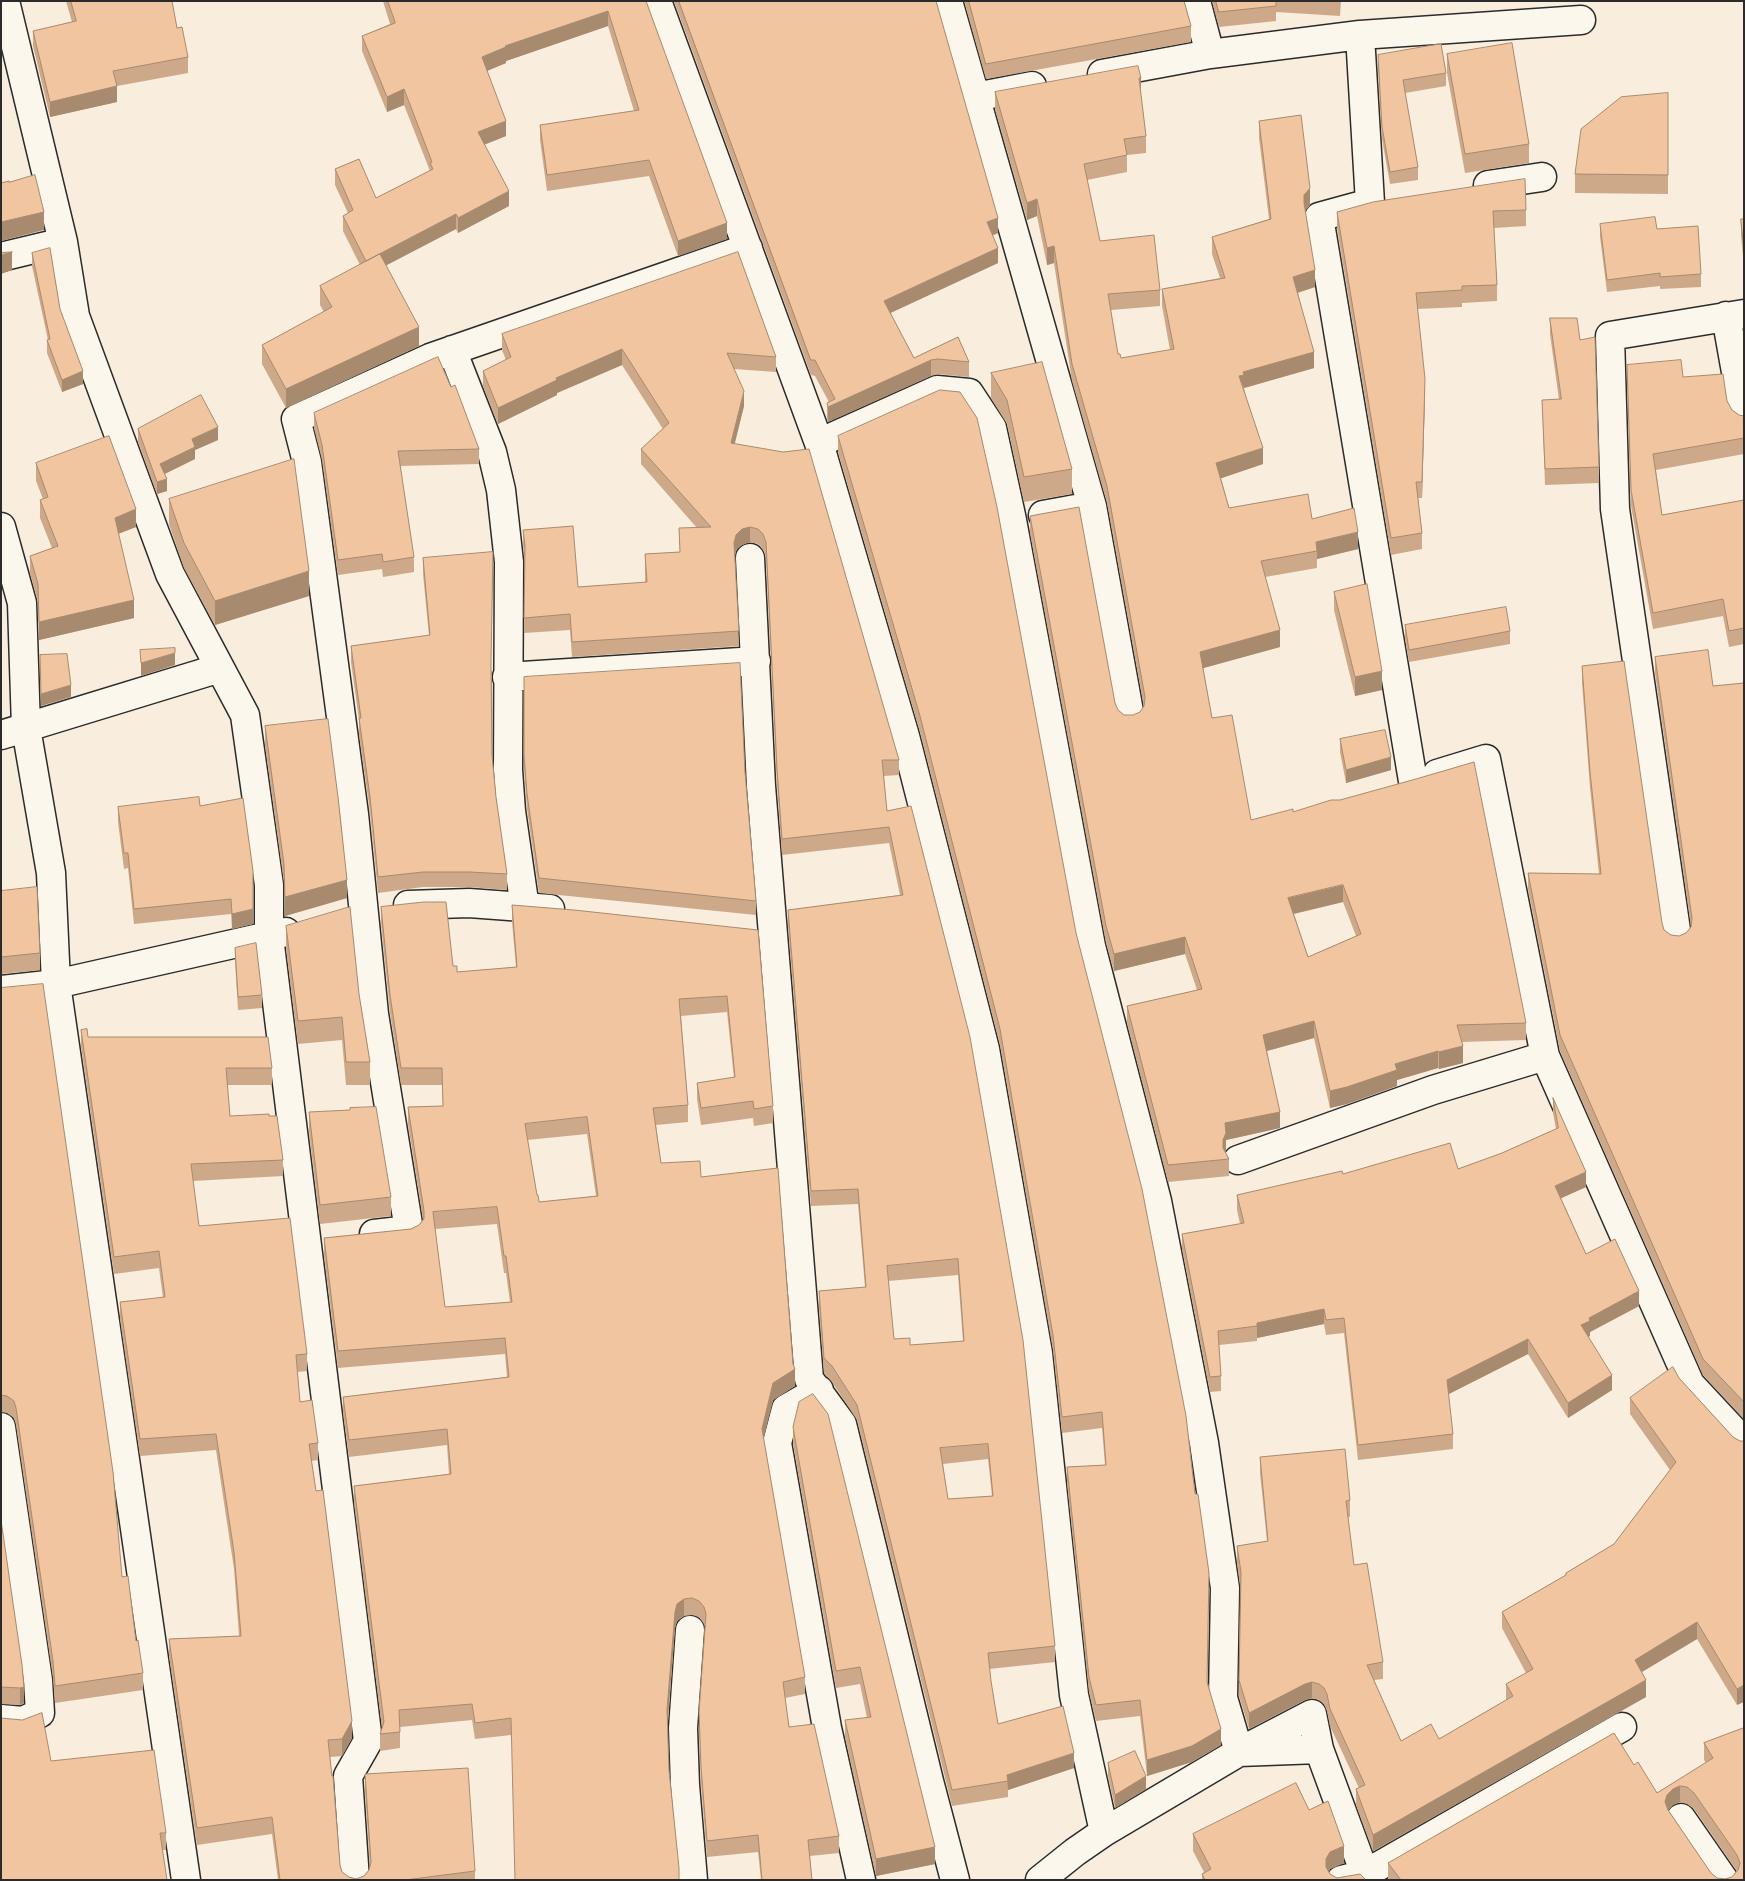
<!DOCTYPE html>
<style>
body{margin:0}
#map{position:relative;width:1745px;height:1881px;overflow:hidden;background:#f9eddd;font-family:"Indie Flower",sans-serif}
canvas{display:block}
.frame{position:absolute;inset:0;border:2px solid #2b2b2b;pointer-events:none}
</style>
<div id="map">
<canvas width="1745" height="1881"></canvas>
<div class="frame"></div>
</div>
<script>
const ctx = document.querySelector('canvas').getContext('2d');
ctx.lineJoin = 'round';
function strokePath(path, color, width, dash) {
  ctx.strokeStyle = color;
  ctx.lineWidth = width;
  ctx.lineCap = dash ? 'butt' : 'round';
  ctx.setLineDash(dash || []);
  ctx.stroke(path);
}
function paint(path, color) {
  ctx.fillStyle = color;
  ctx.fill(path, 'evenodd');
}
const street = new Path2D(`
 M5,1L63,242L75,316L170,574L245,715L269,885V937L368,1741L348,1776L355,1880
 M657,1L819,443L905,736L985,1049L1038,1353L1074,1695L1104,1832
 M948,1L1092,506L1043,515
 M1196,1L1210,54
 M1360,35L1370,203L1319,217L1413,781
 M1102,74L1210,54L1360,35L1581,20
 M975,97L1032,86
 M1488,185L1542,177
 M1,257L63,242
 M1726,316L1744,417
 M452,350L492,452L501,490L509,562L508,770L511,811L525,908
 M819,443L937,390L969,393L992,428L1012,520L1091,946L1157,1201L1204,1443L1225,1588L1223,1698L1239,1752L1312,1714L1319,1749L1239,1752L1104,1832L1075,1852L1040,1880
 M1092,506L1130,717
 M1,527L22,603L26,728L51,873L56,984L186,1880
 M750,558L761,786L809,1379L842,1424L929,1781L955,1880
 M507,677L756,661
 M1,735L220,668
 M1437,774L1486,759L1545,1056L1690,1384L1744,1442
 M408,905L469,903L550,909
 M1677,937L1615,509L1610,336L1744,314
 M1,990L56,984L286,932
 M1238,1160L1433,1090L1545,1056
 M374,1234L409,1230L374,1014L354,814L307,462L296,419L430,358L748,248
 M819,1390L786,1409L777,1443L827,1728L861,1880
 M1,1427L38,1680L40,1713L23,1721L1,1719
 M690,1630L683,1728L685,1785L693,1880
 M1319,1749L1365,1874L1341,1880
 M1681,1818L1724,1880
 M1370,1880L1365,1874L1622,1727`);
strokePath(street, '#2b2b2b', 31);
strokePath(street, '#fbf7ec', 28);
paint(new Path2D(`
 M66,1H172L177,28L188,57V73L117,86V102L50,117L33,46V31L72,22Z
 M383,1H646L727,239L678,256L649,176L547,191L540,140V125L634,111L608,26L506,61V63L487,71L506,136L484,145L509,206L458,233L456,229L386,265L419,346L286,408L262,364V345L324,312L320,305V286L360,265L343,231V216L348,213L335,185V169L376,198L430,171L404,105L387,112L362,51V36L390,24Z
 M674,1H936L998,233L992,235L998,263L890,313L914,358L958,337L969,362V377L938,374L931,376L828,422L827,418V403L829,402L815,376L811,375Z
 M964,1H1184L1191,26V42L986,79Z
 M1212,1H1341L1340,16L1276,12V21L1219,27Z
 M1447,54L1529,144V163L1465,173L1447,73Z
 M1378,55L1446,73V86L1405,93L1418,167V180L1390,184L1382,139L1378,67Z
 M995,92L1141,95L1146,136V153L1127,155V172L1087,180L1100,241L1160,290V306L1111,310L1118,354L1121,358L1170,350L1162,306V289L1220,278L1212,254V237L1269,219L1259,138V121L1310,205L1305,211L1315,287L1298,293L1314,368L1244,388L1263,464L1221,478L1229,508L1312,519L1358,549L1317,559V568L1265,577L1280,647L1203,668L1212,718L1251,820L1293,812L1526,1023V1040L1462,1042L1463,1063L1439,1069L1438,1068L1397,1080V1086L1347,1104L1330,1108L1314,1038L1267,1051L1280,1128L1226,1140V1150L1225,1152L1229,1159V1176L1168,1182L1127,1023V1006L1197,990L1185,954L1114,971L1106,943L1030,533V516L1118,710L1124,715H1133L1140,712L1144,707L1107,503L1072,381L1054,263L1047,265L1037,216L1027,220L995,109ZM1343,902L1356,936L1308,957L1294,914Z
 M1668,93V194L1575,193V174Z
 M1526,210V226L1494,228L1497,285V301L1462,303V307L1417,309L1425,395L1422,498H1418L1422,533V549L1391,555L1337,228V212Z
 M1741,219H1744V265L1741,236Z
 M1600,224L1657,229L1701,274V287L1660,289V286L1607,292L1600,237Z
 M32,253L60,309L83,384L62,392L47,353V340H48L32,266Z
 M1550,318L1599,467V483L1545,485L1542,400H1559L1550,334Z
 M502,334L776,357V372L734,369L744,406L734,444L899,760V775L884,776L887,811L1055,1646V1662L989,1669L998,1724L1074,1768L1008,1790V1797L952,1806L857,1420L832,1382L824,1373L819,1307V1291L865,1287L858,1204L811,1206L788,926V910L900,895L889,843L782,855L777,785L766,557L763,550L758,544L750,542L742,545L736,550L735,556L739,646L572,657L570,630L524,633L525,561L523,545V530L578,587L645,583V554L680,552L679,528H697L641,464V449L663,429L622,365L557,393V395L498,424L483,386V371L506,360L502,350ZM958,1275L963,1341L910,1345L894,1339L888,1281ZM988,1459L992,1496L948,1499L943,1464Z
 M1627,365L1683,377L1727,401L1732,410L1739,415L1744,416V454L1656,470L1662,515L1744,500V644L1729,647L1723,616L1653,629L1631,506Z
 M991,373L1072,469V494L1024,502L1007,424L991,398Z
 M451,387L479,449V464L400,466L414,557V572L383,577L382,569L338,575L322,460L314,428V413Z
 M138,429L218,440L195,450V459L165,474L167,491L157,494L138,442Z
 M838,436L1208,1683L1221,1745L1192,1762L1147,1776L1140,1716L1096,1721L1089,1692L1067,1483V1467L1105,1465L1102,1428L1062,1433L1053,1350L1000,1045L920,732L838,452Z
 M36,463L136,527L118,534L134,618L39,640L38,602L30,573V556L52,548L40,518V500L43,499L36,481Z
 M169,499L309,596L215,625L184,568L169,524Z
 M423,558L492,672V755L496,797L507,874V890L469,887H423L378,893L370,812L359,734V720L351,662V646L429,636L423,574Z
 M1334,592L1382,690L1355,696L1334,610Z
 M1405,625L1510,631V644L1409,662L1405,638Z
 M1655,657L1713,686L1744,683V1419L1703,1375L1560,1051L1528,889V873L1599,874L1590,788L1582,682V666L1662,923L1664,930L1671,935L1679,936L1686,933L1691,927L1655,673Z
 M524,677L745,772L756,901V915L539,893L527,809L524,769Z
 M265,726L347,898L285,916L284,883L265,745Z
 M1340,739L1391,770L1346,783L1340,752Z
 M200,806L253,924L232,929L231,914L134,924L128,868L124,869L118,822V807Z
 M1,891L40,953V970L1,974Z
 M512,905L758,930L773,1106V1123L754,1126L753,1118L701,1125L697,1099V1083L734,1078L727,1012L681,1016L688,1105V1122L656,1125L661,1163L701,1177L795,1386L773,1400L763,1439L805,1677V1694L785,1698L789,1727L839,1836V1853L810,1856L812,1880H761L758,1852L707,1857L701,1784L699,1728V1712L705,1626L704,1624L699,1617L692,1615L684,1616L677,1621L675,1628L668,1722L511,1735L475,1739L472,1720L400,1727V1748L380,1751V1734L382,1728L354,1503V1486L449,1474L447,1445L349,1457L343,1413V1397L507,1377L505,1354L338,1368L324,1255V1238L411,1229L419,1225L423,1219L408,1124V1107L443,1106L442,1085H401L390,1012L381,924V907L453,966L457,972L516,967L512,922ZM587,1134L596,1196L539,1202L537,1195L527,1140ZM497,1224L504,1273H506L510,1302L445,1307L435,1229Z
 M286,926L359,994L370,1062V1085H346L342,1040L298,1044L286,948Z
 M235,948L262,995V1008L238,1010L235,961Z
 M1,988L122,1577L143,1673V1690L55,1703L53,1678L16,1425L14,1418L7,1413L1,1412Z
 M81,1030L88,1037L272,1068V1085H227L230,1116L283,1160V1176L193,1181L199,1226L307,1354V1371L297,1372L300,1402L318,1443V1460L311,1461L352,1738L342,1756L330,1757L340,1865L342,1872L349,1877L356,1879L364,1876L369,1870L370,1867L365,1791V1774L475,1871V1880H278L272,1834L197,1845L169,1656V1639L239,1636L234,1569L216,1450L140,1456L120,1319V1302L163,1298L159,1268L114,1274L81,1046Z
 M1553,1098L1586,1187L1561,1198L1586,1254L1639,1306L1590,1332V1336L1588,1337L1612,1390L1568,1418L1528,1354L1448,1394L1453,1434V1449L1358,1460L1344,1333L1326,1335L1324,1324L1257,1338V1341L1219,1345L1221,1376V1391L1210,1392L1182,1249V1234L1240,1224L1237,1210V1195L1343,1174L1458,1169L1502,1153L1556,1129L1553,1113Z
 M309,1112L391,1197V1216L320,1224L309,1131Z
 M1679,1378L1733,1437L1740,1441L1737,1705L1697,1639L1642,1672L1646,1697L1373,1851L1356,1805V1789L1359,1788L1330,1726L1327,1711L1324,1704L1319,1700L1312,1698L1305,1700L1249,1729L1239,1696L1240,1586L1237,1562V1546L1267,1541L1260,1473V1457L1350,1500V1517H1348L1354,1565L1383,1662V1679L1374,1680L1401,1741L1439,1739L1506,1700V1684L1526,1673L1502,1628V1612L1566,1575V1573L1614,1544L1670,1470L1630,1414V1398Z
 M793,1427L935,1864L876,1876L845,1737V1720L867,1718L860,1684L836,1688L793,1444Z
 M1,1520L24,1703L20,1705L1,1704Z
 M1744,1728V1880H1388V1863L1634,1765L1657,1793L1706,1763L1704,1760V1743ZM1680,1802L1687,1804L1694,1809L1737,1871L1732,1877L1725,1879L1717,1878L1711,1873L1668,1810L1673,1805Z
 M51,1761L166,1833V1850H163Z
 M1108,1763L1146,1789L1115,1808L1108,1776Z
 M1309,1810L1344,1863L1330,1869L1329,1872L1330,1874L1337,1878L1366,1880H1202V1874L1204,1872L1193,1851V1834Z`), '#cea989');
paint(new Path2D(`
 M608,11V26L506,61V63L482,73V57L505,46Z
 M1139,78H1141V95Z
 M117,86V102L50,117V102Z
 M404,89V105L387,112V97Z
 M506,121V136L478,147V132Z
 M1310,188V205L1304,212V195Z
 M509,191V206L458,233V218Z
 M1037,199V216L1027,220V203Z
 M44,212V230L1,241V222Z
 M456,214V229L366,276V261Z
 M998,218V233L987,238V222Z
 M727,223V239L678,256V241Z
 M1054,246V263L1047,265V248Z
 M998,248V263L884,316V301Z
 M12,252V270L1,274V255Z
 M1315,270V287L1293,294V277Z
 M419,327V346L286,408V389Z
 M622,349V365L557,393V395L498,424V408L556,378Z
 M1314,352V368L1244,388L1239,376L1243,372Z
 M931,360V376L828,422V407Z
 M83,371V384L62,392V380Z
 M1425,379V395L1422,498V482Z
 M744,391V406L731,459V443Z
 M218,427V440L195,450V459L160,476V464L192,439Z
 M1263,448V464L1216,480V463Z
 M167,479V491L157,494V482Z
 M136,509V527L115,535V518Z
 M750,527V542L742,545L736,550L734,558V543L736,535L742,529Z
 M1358,532V549L1317,559V551L1316,542Z
 M309,571V596L215,625V601Z
 M134,600V618L39,640V622Z
 M1280,630V647L1200,669V652Z
 M175,653V665L141,676V663Z
 M1382,671V690L1355,696V677Z
 M71,685V697L41,706V694Z
 M1391,757V770L1346,783V770Z
 M347,880V898L285,916V897Z
 M1343,885V902L1288,915V898Z
 M253,909V924L232,929V914Z
 M1185,937V954L1114,971V954Z
 M1314,1021V1038L1263,1052V1035Z
 M1463,1046V1063L1439,1069V1052Z
 M1438,1051V1068L1397,1080V1086L1347,1104L1330,1108V1091L1395,1064Z
 M1280,1112V1128L1226,1140V1150L1223,1157V1140L1225,1123Z
 M1586,1172V1187L1555,1201V1186Z
 M1639,1291V1306L1590,1332V1336L1581,1340V1325L1589,1318Z
 M1324,1309V1324L1257,1338V1323Z
 M1528,1339V1354L1447,1395V1380Z
 M795,1369V1386L773,1400L762,1445V1429L773,1383Z
 M1612,1375V1390L1568,1418V1403Z
 M684,1599V1616L677,1621L675,1628L667,1727V1710L675,1612L677,1604Z
 M1697,1622V1639L1635,1676V1660Z
 M1646,1680V1697L1373,1851V1835Z
 M1312,1682V1698L1305,1700L1249,1729V1713L1305,1684Z
 M1744,1685V1702L1737,1705V1689Z
 M24,1687V1703L20,1705V1688Z
 M352,1721V1738L342,1756V1739Z
 M1221,1729V1745L1192,1762L1147,1776V1760Z
 M1074,1753V1768L1008,1790L1007,1775Z
 M1146,1776V1789L1115,1808V1795Z
 M1680,1786V1802L1673,1805L1667,1812L1665,1802L1667,1795L1673,1789Z
 M1344,1846V1863L1330,1869L1326,1876V1859L1330,1852Z
 M935,1847V1864L876,1876V1859Z`), '#a88a6f');
const building = new Path2D(`
 M71,1H172L177,28L182,27L188,57L113,71L117,86L50,102L33,31L76,21Z
 M388,1H646L727,223L678,241L649,160L547,175L540,125L639,110L608,11L505,46L506,47L482,57L506,121L478,132L509,191L458,218L456,214L366,261L343,216L353,210L335,169L359,159L376,198L433,169L430,163L432,162L404,89L387,97L362,36L395,23Z
 M679,1H936L998,218L987,222L998,248L884,301L914,358L958,337L969,362L938,359L931,360L828,407L827,403L835,399L815,360H811Z
 M969,1H1184L1191,26L986,64Z
 M1216,1H1276V6L1219,12Z
 M1512,43L1529,144L1465,154L1447,54Z
 M1441,44L1446,73L1403,80L1418,167L1390,172L1382,127L1378,55Z
 M1138,66L1141,78H1139L1146,136L1124,139L1127,155L1084,164L1100,241L1154,235L1160,290L1108,294L1118,354H1120L1121,358L1174,349L1162,289L1225,278L1212,237L1271,219L1259,121L1301,115L1310,188L1304,195V203L1315,270L1293,277L1314,352L1243,372L1244,375L1239,376L1263,448L1216,463L1229,508L1308,494L1312,519L1354,508L1358,532L1316,542L1317,551L1261,561L1280,630L1200,652L1212,718L1232,715L1251,820L1293,809V812L1331,800H1340L1416,779L1474,762L1526,1023L1457,1025L1463,1046L1439,1052L1438,1051L1395,1064L1397,1070L1347,1087L1330,1091L1314,1021L1263,1035L1280,1112L1225,1123L1226,1133L1223,1140V1148L1229,1159L1168,1165L1127,1006L1202,989L1185,937L1114,954L1106,926L1030,516L1079,507L1115,703L1118,710L1124,715H1133L1140,712L1144,706L1145,697L1107,486L1072,364L1054,246L1047,248L1037,199L1027,203L995,92ZM1343,885L1361,934L1308,957L1288,898Z
 M1668,93V175L1575,174L1581,129L1621,97Z
 M35,175L44,212L1,222V183L9,181V182Z
 M1525,179L1526,210L1493,211L1497,285L1462,286V290L1416,293L1425,379L1422,482H1416L1422,533L1391,538L1337,212L1373,202Z
 M1655,217L1657,229L1698,226L1701,274L1660,277V273L1607,280L1600,224Z
 M1741,219H1744V249Z
 M50,248L60,309L83,371L62,380L47,340L50,339L32,253Z
 M12,252L1,255V253Z
 M738,252L776,357L727,353L744,391L731,443L783,452L809,449L899,760H882L887,811L911,806L970,1037L1023,1340L1055,1646L988,1653L991,1681L998,1724L1063,1706L1074,1753L1007,1775L1008,1781L952,1790L857,1405L832,1366L824,1358L819,1291L866,1287L858,1189L811,1191L788,910L903,895L889,827L782,839L777,769L766,542L763,534L758,529L750,527L742,529L736,535L734,543L739,631L572,642L570,614L524,618L525,546L523,530L573,526L578,587L647,582L645,554L680,552L679,528L711,527L641,449L669,423L622,349L556,378L557,380L498,408L483,371L511,357L502,334ZM958,1259L964,1341L910,1345V1338L894,1339L887,1266ZM988,1444L993,1496L948,1499L940,1448Z
 M380,254L419,327L286,389L262,345L332,307L320,286Z
 M1550,318H1577L1580,340L1595,337L1599,467L1545,469L1542,400L1561,399Z
 M438,357L451,387L455,385L479,449L398,451L414,557L383,562L382,554L338,560L322,445L314,413Z
 M1681,360L1683,377L1723,374L1727,401L1732,410L1739,415L1744,416V438L1653,454L1662,515L1744,500V628L1729,631L1723,599L1653,613L1631,490L1627,365Z
 M1042,362L1072,469L1024,477L1007,400L991,373Z
 M940,390L960,392L977,418L997,507L1076,933L1142,1189L1186,1416L1195,1494H1198L1209,1573L1207,1682L1221,1729L1192,1746L1147,1760L1140,1700L1096,1705L1089,1677L1067,1467L1106,1465L1102,1412L1062,1417L1053,1335L1000,1029L920,716L838,436Z
 M201,395L218,427L192,439L195,447L160,464L167,479L157,482L138,429Z
 M109,436L136,509L115,518L134,600L39,622L38,584L30,556L58,546L40,500L48,497L36,463Z
 M294,459L309,571L215,601L184,543L169,499Z
 M493,552L491,662L492,755L496,797L507,874L469,872H423L378,877L370,797L359,718H361L351,646L430,635L423,558Z
 M1367,584L1382,671L1355,677L1334,592Z
 M1506,607L1510,631L1409,650L1405,625Z
 M175,648V653L141,663L140,650Z
 M1708,650L1713,686L1744,683V1402L1703,1359L1560,1035L1528,873L1601,874L1590,772L1582,666L1624,661L1662,923L1664,930L1671,935L1679,936L1686,933L1691,927L1692,918L1655,657Z
 M67,654L71,685L41,694L40,655Z
 M740,663L745,772L756,901L539,878L527,794L524,755V677Z
 M328,719L338,797L347,880L285,897L284,864L265,726Z
 M1385,730L1391,757L1346,770L1340,739Z
 M199,797L200,806L243,798L253,871V909L232,914L231,899L134,909L128,853H124L118,807Z
 M37,887L40,953L1,957V891Z
 M424,902H446L453,966H457V972L517,967L512,905L574,910L758,930L773,1106L754,1109L753,1101L701,1108L697,1083L735,1077L727,996L679,999L688,1105L653,1108L661,1163L700,1161L701,1177L778,1168L793,1364L795,1369L773,1383L762,1429L805,1677L783,1682L789,1727L814,1724L839,1836L808,1840L812,1880H762L758,1835L707,1841L701,1767L699,1712L706,1614L704,1607L699,1601L692,1598L684,1599L677,1604L675,1612L667,1710L669,1770L679,1868V1880H515L511,1718L475,1723L472,1704L399,1710L400,1732L380,1734L384,1722L354,1486L451,1474L447,1429L349,1440L343,1397L509,1377L505,1338L338,1351L324,1238L411,1229L419,1225L424,1219V1211L408,1107L443,1106L442,1068H401L390,995L381,907ZM587,1117L598,1196L539,1202L538,1195H537L525,1124ZM497,1207L504,1256H506L512,1302L445,1307L433,1212Z
 M350,907L359,994L370,1062H346L342,1017L298,1021L286,926Z
 M256,943L262,995L238,997L235,948Z
 M43,984L113,1472L122,1577L128,1576L136,1641L138,1640L143,1673L55,1686L53,1661L16,1408L14,1401L7,1396L1,1395V988Z
 M87,1029L88,1037H268L272,1068H226L230,1116L269,1114V1116H277L283,1160L191,1164L199,1226L290,1218L307,1354L296,1355L300,1402L312,1400L318,1443L309,1444L316,1491L323,1490L352,1721L342,1739L328,1740L332,1776H333L340,1865L342,1872L349,1877L356,1879L364,1876L369,1870L371,1862L365,1774L468,1768L475,1871L405,1880H280L272,1817L197,1828L169,1639L241,1636L234,1552L216,1434L140,1439L120,1302L165,1297L159,1251L114,1257L81,1030Z
 M1553,1098L1586,1172L1555,1186L1586,1254L1615,1239L1639,1291L1589,1318L1590,1321L1581,1325L1612,1375L1568,1403L1528,1339L1447,1380L1453,1434L1358,1445L1344,1318L1326,1320L1324,1309L1257,1323V1326L1218,1331L1221,1376L1210,1377L1182,1234L1244,1223L1237,1195L1342,1171L1343,1174L1450,1143L1458,1169L1502,1153L1558,1128Z
 M376,1107L391,1197L320,1205L309,1112L350,1110V1108Z
 M1673,1367L1679,1378L1733,1437L1740,1441H1744V1685L1737,1689L1697,1622L1635,1660L1646,1680L1373,1835L1356,1789L1365,1785L1330,1709L1327,1694L1324,1688L1319,1684L1312,1682L1305,1684L1249,1713L1239,1680L1241,1572L1237,1546L1268,1541L1260,1457L1345,1449L1350,1500L1346,1501L1354,1565L1367,1563L1383,1662L1367,1665L1401,1741L1431,1724L1439,1739L1513,1696L1506,1684L1533,1669L1502,1612L1566,1575V1573L1614,1544L1676,1462L1630,1398Z
 M813,1394L828,1414L935,1847L876,1859L845,1720L871,1717L860,1667L836,1671L793,1427L799,1402Z
 M1,1520L22,1665L24,1687L20,1688L1,1687Z
 M42,1713L51,1761L154,1750L166,1833H160L167,1880H1V1718L22,1720Z
 M1744,1728V1880H1401L1388,1863L1614,1733L1634,1765L1638,1762L1657,1793L1713,1758L1704,1743ZM1680,1786L1687,1787L1694,1793L1737,1855L1740,1863L1738,1870L1732,1877L1725,1879L1717,1878L1711,1873L1668,1810L1665,1802L1667,1795L1673,1789Z
 M1135,1751L1146,1776L1115,1795L1108,1763Z
 M1296,1783L1309,1810L1328,1801L1344,1846L1330,1852L1326,1859V1867L1330,1874L1337,1878L1360,1874L1366,1880H1205L1202,1874L1211,1869L1193,1834Z`);
paint(building, '#f0c59f');
strokePath(building, '#a88a6f', 1);
</script>
